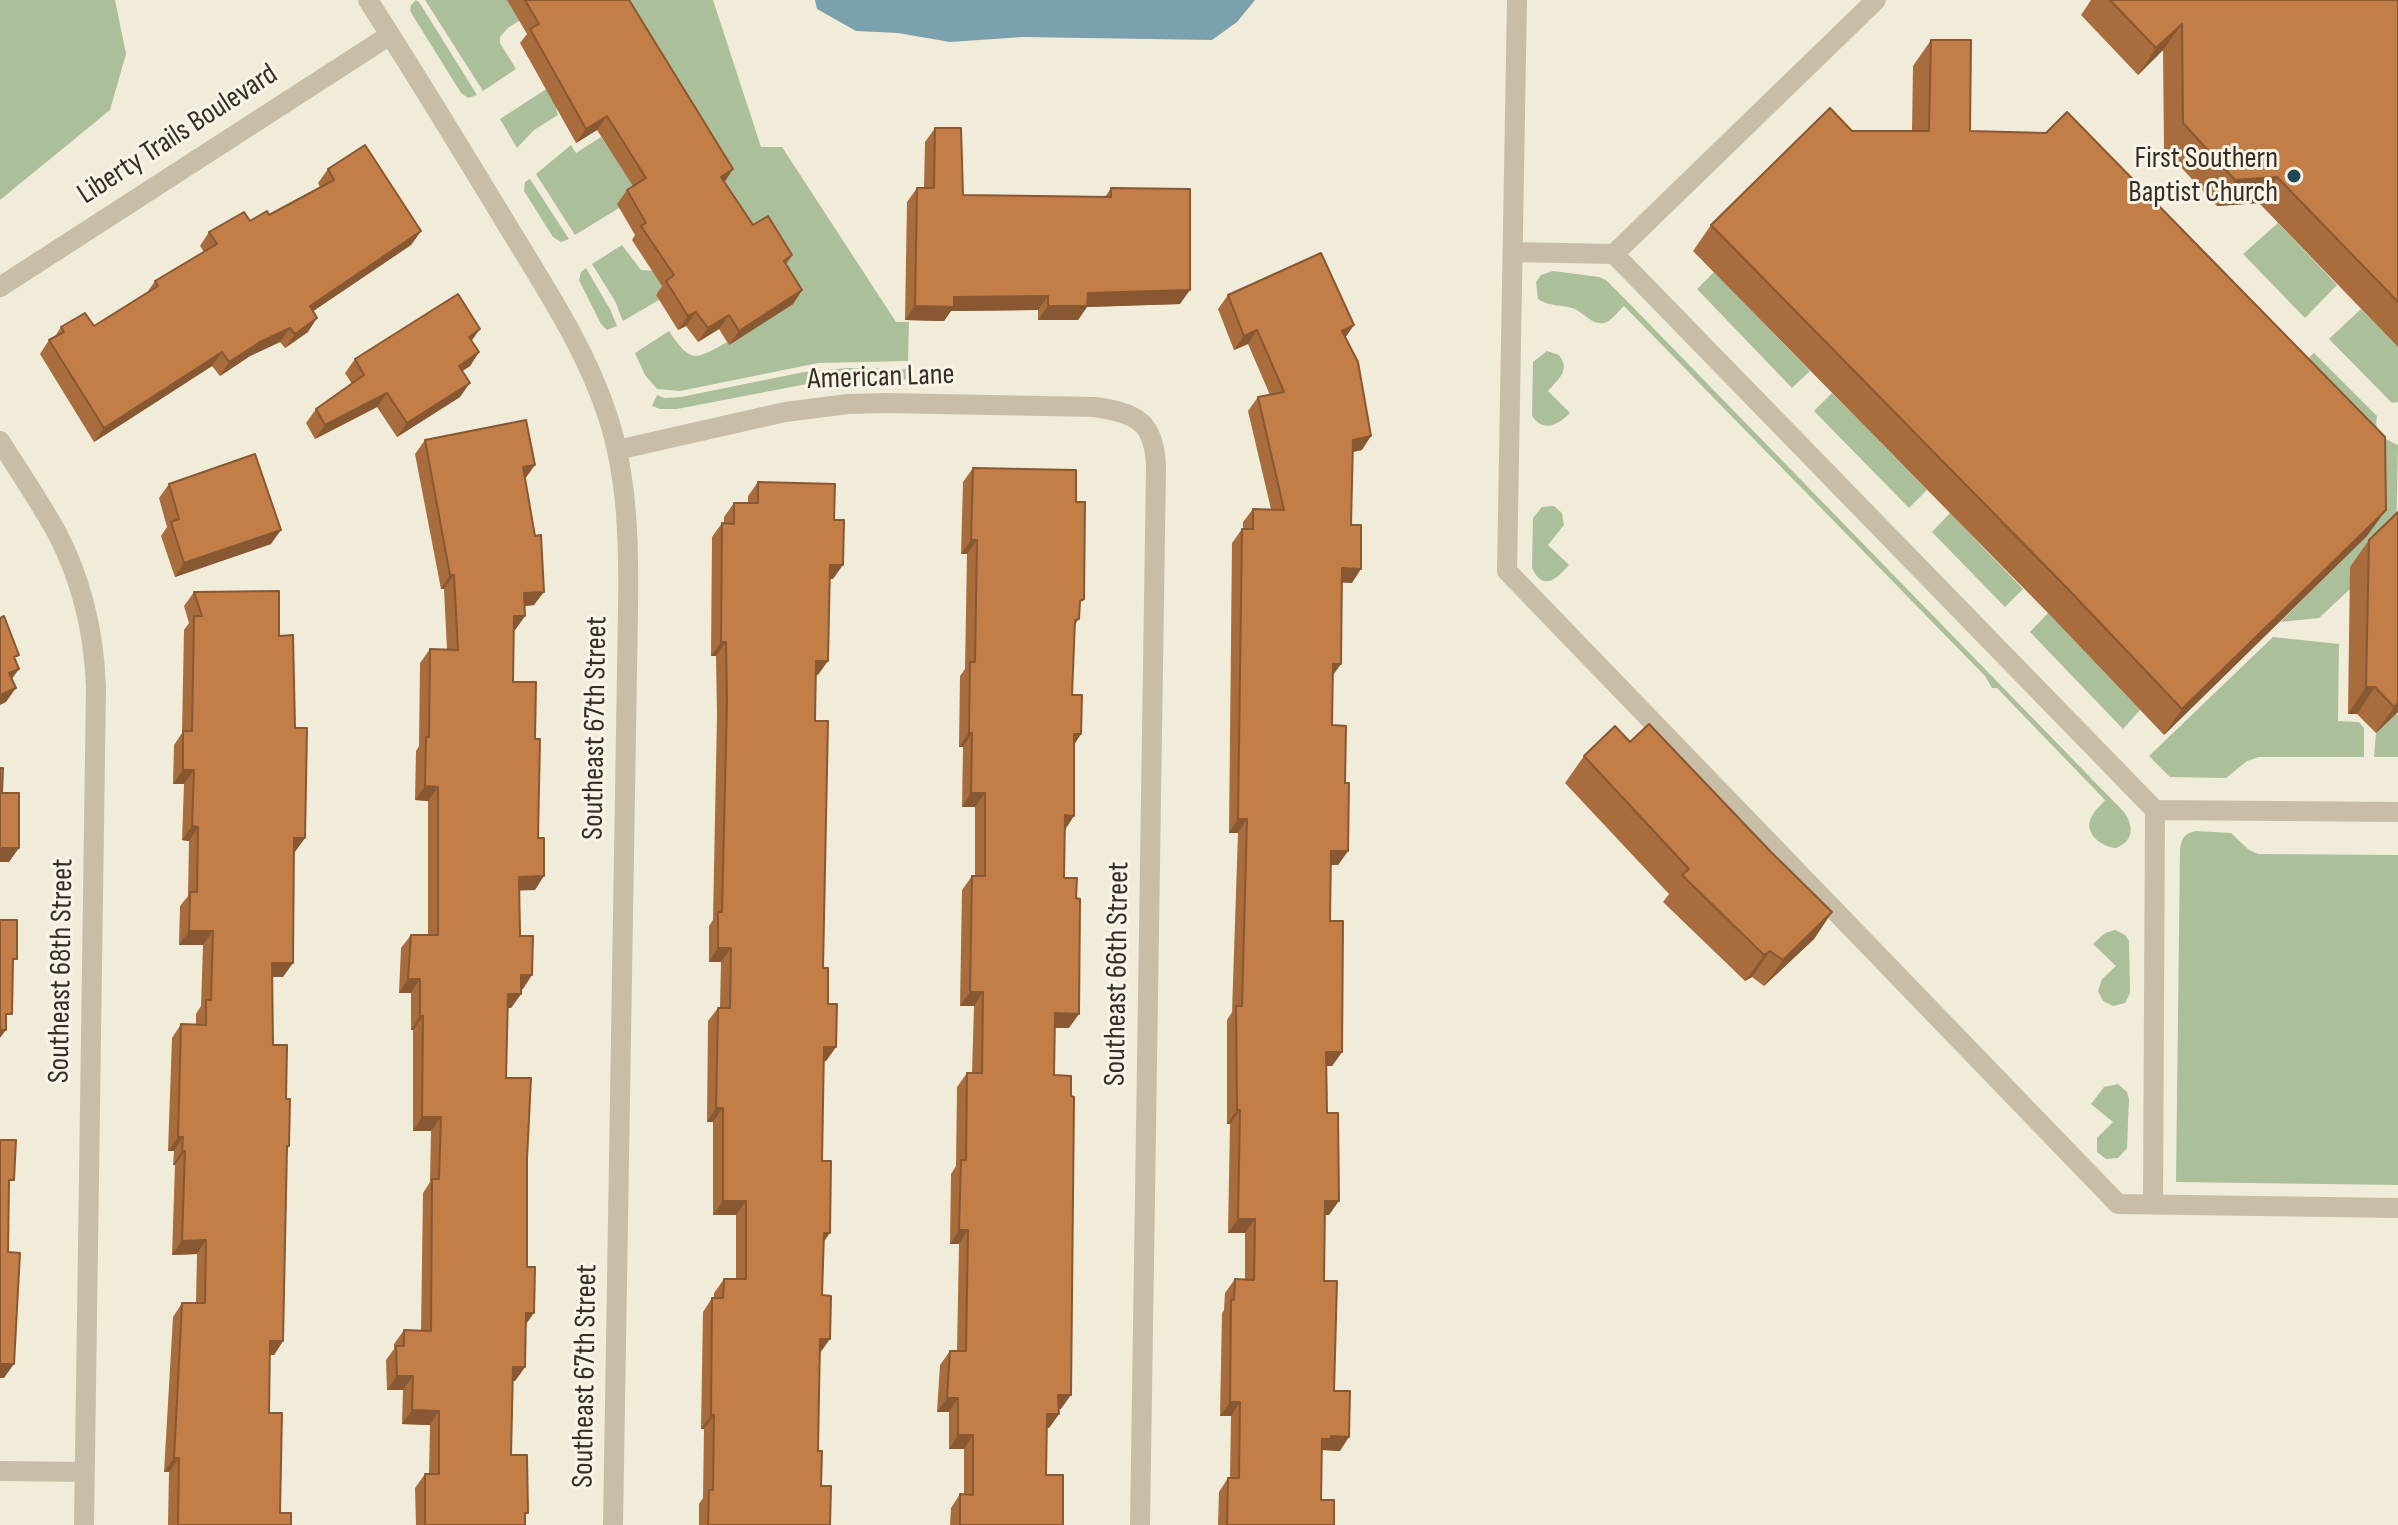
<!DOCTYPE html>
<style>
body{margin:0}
canvas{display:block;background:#f1ebda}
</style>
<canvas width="2398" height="1525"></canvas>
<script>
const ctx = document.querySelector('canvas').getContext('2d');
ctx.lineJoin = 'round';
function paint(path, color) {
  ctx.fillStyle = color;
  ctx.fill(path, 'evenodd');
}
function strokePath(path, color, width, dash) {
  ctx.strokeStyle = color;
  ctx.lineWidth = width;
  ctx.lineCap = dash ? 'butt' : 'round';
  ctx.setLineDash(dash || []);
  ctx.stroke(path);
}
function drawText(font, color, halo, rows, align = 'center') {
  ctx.font = font + ' "Sofia Sans Condensed",sans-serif';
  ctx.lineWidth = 6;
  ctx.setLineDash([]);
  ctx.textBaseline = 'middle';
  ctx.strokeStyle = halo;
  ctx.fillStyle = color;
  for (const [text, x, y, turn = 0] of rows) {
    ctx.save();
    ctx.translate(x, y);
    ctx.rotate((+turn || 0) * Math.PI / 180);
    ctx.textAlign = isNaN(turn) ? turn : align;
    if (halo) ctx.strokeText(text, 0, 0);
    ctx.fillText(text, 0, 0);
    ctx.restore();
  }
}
paint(new Path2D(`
 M0,0H115L126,54L110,110L0,200Z
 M416,0L419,2L477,95L468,98L461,93L410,11L411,5Z
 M425,0H540L525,17L508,28L500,37V43L516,69L483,91Z
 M627,0H713L761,147H782L896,322H909L908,361L818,363L680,391L657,389L645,375L635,353L669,331C691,364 695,360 727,342L729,345L774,275L788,265L774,242L656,294L659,300L623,321L615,301L592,264L622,245L641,270L654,271L672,260L619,208L575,235L536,174L571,145L576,153L601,137L615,157L644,53L556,109L558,115L534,130L517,148L500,119L548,88Z
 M530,179L569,239L561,242L553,237L524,191L525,182Z
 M2278,223L2337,285L2305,318L2243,254Z
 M586,268L611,311L617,326L607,330L601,324L579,280L581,272Z
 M1553,271L1599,277L1606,280L1627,301L2124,812C2134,826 2134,841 2116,848C2101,847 2082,832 2092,816C2095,810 2101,805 2105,800L1997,688H1992L1985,676L1624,306C1618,311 1612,321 1604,323C1592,325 1585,314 1575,309C1562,304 1549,307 1538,299L1536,282L1541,275Z
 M1714,272L1810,371L1792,388L1697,289Z
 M2361,309L2398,347V402L2392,403L2329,339Z
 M1547,351L1559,355C1571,371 1558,379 1548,391L1570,413C1558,425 1544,433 1532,416L1533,362Z
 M2314,353L2377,416C2374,434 2383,438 2398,445L2396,546L2319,618L2280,622L2367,536L2286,380Z
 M847,368L908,369L907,378L904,380L812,383L677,409H660L652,406L657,395L665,398L681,397L804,372Z
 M1832,393L1927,490L1909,508L1814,411Z
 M1554,506L1562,513L1564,525L1548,545L1569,565C1557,579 1543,592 1532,568L1533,518L1542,507Z
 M1950,513L2023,589L2005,607L1932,532Z
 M2048,613L2140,710L2123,729L2030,632Z
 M2273,637L2339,644L2338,721L2359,722L2364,728V757H2259L2247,761L2226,778L2170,777L2149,756Z
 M2396,714L2398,715V757H2374L2376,733Z
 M2195,831L2231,833L2249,850L2258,854L2398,855V1185L2176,1182L2180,849C2182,838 2184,834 2195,831Z
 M2115,930L2125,935L2129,941L2130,993L2125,1003L2113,1006L2103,1001L2098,991L2102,979L2116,966L2093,944L2105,933Z
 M2118,1084L2127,1092L2129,1099L2127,1148L2118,1158L2106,1159L2097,1152V1138L2113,1122L2091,1104L2104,1087Z`), '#acbf9b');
paint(new Path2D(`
 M815,0H1255L1237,22L1212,40L1023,37L950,42L898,33L856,31L817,9Z`), '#7aa1ad');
strokePath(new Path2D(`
 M368,0C416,75 463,152 509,228C546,289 586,349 608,417C628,479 629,545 628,610L613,1525
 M1517,0L1507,571L2118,1204L2398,1208
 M1513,252L1614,254L2155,810L2398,812
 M1614,254L1876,0
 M0,287L390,35
 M0,441C19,471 39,501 56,531C82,580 94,633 96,687L84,1525
 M617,450L785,412L848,404L887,403L1095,407C1137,413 1155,422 1156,468L1140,1525
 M2153,1204L2155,810
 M0,1471L85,1472`), '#c8bda7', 20);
paint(new Path2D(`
 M507,0H629L733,169L724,182L753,225L792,255L786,265L802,290L793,304L729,345L719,329L698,342L686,326L678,330L656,295L662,286L632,240L635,235L617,204L627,190L633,186L597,130L576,143L520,43L527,34Z
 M2091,0H2398V347L2259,203L2217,206L2164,149L2163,50L2138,75L2081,15Z
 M1931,40L1970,131L2367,536L2164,735L2048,613L1693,251L1711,225L1912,131L1913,66Z
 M935,128L963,195L1105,197L1111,188L1180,304L1087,307L1078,320H1038V310L951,311L944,321L905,320L907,202L917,188H924L925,142Z
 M328,169L421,231L411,245L313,311L308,332L285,348L280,342L250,356L220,376L212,366L94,442L40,354L49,340L54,338L61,327L94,326L146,294L155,281L204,252L200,246L209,232L269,215L320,187L318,183Z
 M1228,295L1354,325L1345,338L1362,450L1352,452V583L1342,582L1333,676L1332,725L1345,783L1348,851L1338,865H1330V921L1342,1052L1332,1066H1326L1329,1215H1325L1324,1281L1340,1451L1323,1450L1322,1452L1321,1500L1334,1525H1218L1219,1492L1228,1478H1230L1231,1416H1220L1222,1313L1224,1310L1225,1293L1235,1279L1245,1280V1233H1228L1230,1124H1227V1020L1232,1012L1238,833H1229L1232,543L1242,529H1243V522L1253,509H1271L1248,411L1258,397L1270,395L1248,344L1234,350L1218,309Z
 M472,341L479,352L470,366L462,371L460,397L397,437L377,407L315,439L306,423L316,409L352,384L345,373L355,359Z
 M425,440L525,479L534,605L525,606V616L515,630H513V682L535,890H519L523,989H521V994L511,1008H508L506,1078L527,1159L525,1367L515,1381H513L511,1455L525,1518V1525H416L415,1488L425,1474H429L430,1425L402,1424L403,1390H387L386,1360L394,1349V1344L404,1330H421L423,1193L430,1182L431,1131H413V1030H411V993H399L401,948L411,935H428V801L415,800L416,751L419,746L420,663L430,649L447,650L444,589H441L415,454Z
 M973,468L1076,502L1080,604L1079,619L1074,626L1072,695L1081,734L1074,744L1065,829L1064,878L1069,1028H1054V1075L1061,1409H1058L1059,1414L1049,1428H1047L1046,1475L1063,1525H950L951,1508L960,1494H964V1449H949V1412H937L940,1365L950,1351H957L959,1244H950L951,1174L956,1166L957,1087L967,1073H972L974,1006H960L962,890L972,876H975V807H962L963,747H959L960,676L965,669L967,554H961L963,482Z
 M758,482L833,579H829L818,675H815V721L823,968L828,1004L836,1047L826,1061H823V1242L818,1451L821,1486L830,1525H699V1504L703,1498L704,1429H701L703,1312L712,1298H714V1293L724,1279H736V1215H713V1122H707L708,1021L718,1008H720L721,962H709V926L713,920L717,715L716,656H711L712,537L722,523H724V517L734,503H748V496Z
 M169,484L271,544L175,577L161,536L167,527L159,498Z
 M2398,512V712L2376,733L2357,714H2348L2350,567L2369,540Z
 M194,592L279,636L295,728L305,838L294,852L283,977H272L273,1045L286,1099L289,1146L287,1150L283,1341L274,1355H270L269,1413L280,1513L291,1525H168L169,1472H164L173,1317L182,1303H196L197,1254L172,1255L175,1165H173L174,1151H168L172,1038L181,1024L196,1025V1014L201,1006L203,945H179L180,906L188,896L189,841L182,840L184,784H173L174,745L182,733L184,630L189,623L184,606Z
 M1630,742L1771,852L1832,912L1814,939L1764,986L1752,977L1745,981L1663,902L1669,894L1565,783L1584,756Z`), '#a86c3d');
paint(new Path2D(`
 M2182,24L2163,50L2138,75L2156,48Z
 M607,116L597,130L576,143L586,129Z
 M733,169L724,183L721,177Z
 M2277,177L2259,203L2217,206L2235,180Z
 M421,231L411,245L300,320L310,306Z
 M802,290L793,304L729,345L739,331Z
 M1190,290L1180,304L1087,307L1078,320H1038L1048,306L1088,293Z
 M1048,296L1038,310L951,311L944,321L905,320L915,306L954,297Z
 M696,312L686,326L678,330L688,316Z
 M729,315L719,329L698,342L708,328Z
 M317,318L308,332L285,348L295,334Z
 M1354,325L1344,339L1342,331Z
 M290,328L280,342L250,356L220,376L229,362L260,342Z
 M480,329L470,343L469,337Z
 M1257,330L1248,344L1234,350L1244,336Z
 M222,352L212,366L94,442L104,428Z
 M479,352L470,366L449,380L459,366Z
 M470,383L460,397L397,437L407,423Z
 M387,393L377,407L315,439L325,425Z
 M1371,436L1362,450L1343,454L1353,440Z
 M535,465L525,479L523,467Z
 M2386,510L2367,536L2164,735L2182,709Z
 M281,530L271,544L175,577L184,563Z
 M971,540H977L967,554H961Z
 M830,565H843L833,579L820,578Z
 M1342,568L1361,569L1352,583L1332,582Z
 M450,575H454L444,589H441Z
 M544,592L534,605L514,607L524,593Z
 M514,616H525L515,630H504Z
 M721,642H726L716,656H711Z
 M816,661H828L818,675H806Z
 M1333,664H1341L1331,678Z
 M19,669L9,683V673Z
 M2366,687H2375L2357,714H2348Z
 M16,688L6,702L0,705V695Z
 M2398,703V712L2376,733L2394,707Z
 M969,733H972L963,747H959Z
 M1074,734H1081L1072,748Z
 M183,770H194L184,784H173Z
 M425,786L438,787L428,801L415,800Z
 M971,793H985L975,807H962Z
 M1065,815L1074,816L1065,830Z
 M1238,819H1247L1238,833H1229Z
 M192,826L198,827L189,841L182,840Z
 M294,838H305L295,852H284Z
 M0,848H19L9,862H0Z
 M1331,851H1348L1338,865H1321Z
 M544,876L535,890L509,891L519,877Z
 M1832,912L1814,939L1764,986L1783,960Z
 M189,931H213L203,945H179Z
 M718,948H731L721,962H709Z
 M1770,951L1752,977L1745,981L1764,955Z
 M272,963H293L283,977L263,976Z
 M521,975H532L523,989H511Z
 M408,979H420L411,993H399Z
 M970,992H983L974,1006H960Z
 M508,994H521L511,1008H498Z
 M1055,1013L1079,1014L1069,1028L1045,1027Z
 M420,1016H423L413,1030H411Z
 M0,1030H6L0,1038Z
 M824,1047H836L826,1061H814Z
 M1326,1052H1342L1332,1066H1316Z
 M716,1108H723L713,1122H707Z
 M1237,1110H1240L1230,1124H1227Z
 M422,1117H441L431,1131H413Z
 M178,1137H183L174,1151H168Z
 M182,1151H185L175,1165H173Z
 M723,1201H746L736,1215H713Z
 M1325,1201H1339L1329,1215H1316Z
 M1238,1219H1255L1245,1233H1228Z
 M959,1230H968L959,1244H950Z
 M824,1233H830L820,1247Z
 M206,1240L197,1254L172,1255L182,1241Z
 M526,1313H534L524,1327Z
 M820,1339H830L820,1353H810Z
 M270,1341H283L274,1355H260Z
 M0,1364H14L4,1378H0Z
 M513,1367H525L515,1381H504Z
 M397,1376H413L403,1390H387Z
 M1058,1395H1071L1061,1409H1048Z
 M947,1398H958L949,1412H937Z
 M1230,1402H1240L1231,1416H1220Z
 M412,1410L439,1411L430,1425L402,1424Z
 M1047,1414H1059L1049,1428H1037Z
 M711,1415H714L704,1429H701Z
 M958,1435H973L964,1449H949Z
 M1331,1436L1349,1437L1340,1451L1323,1450L1321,1452L1322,1439Z
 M174,1458H179L169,1472H164Z`), '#885832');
const building = new Path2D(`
 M525,0H629L733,169L721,177L753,225L768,216L792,255L784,261L802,290L739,331L729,315L708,328L696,312L688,316L666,281L674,275L641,226L646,223L627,190L646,178L607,116L586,129L530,29L539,24Z
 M2110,0H2398V302L2277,177L2235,180L2183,123L2182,24L2156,48Z
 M1931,40H1971L1970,131L2046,133L2067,112L2385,437L2386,510L2182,709L2066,587L1711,225L1830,108L1852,131H1929Z
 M935,128H961L963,195L1111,197V188L1190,189V290L1088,293L1087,306H1048V296L954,297V307L915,306L917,188H934Z
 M365,145L421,231L310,306L317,318L295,334L290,328L260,342L229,362L222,352L104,428L49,340L64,332L61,327L85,313L94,326L158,286L155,281L217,244L209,232L244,212L250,221L267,211L269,215L334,180L328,169Z
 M1321,253L1354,325L1342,331L1358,362L1371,436L1353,440L1351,525H1361V569L1342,568L1341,664H1333L1332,725L1346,726L1345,783H1349L1348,851H1331L1330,921H1343L1342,1052H1326L1327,1113H1338L1339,1201H1325L1324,1281H1337L1334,1391H1350L1349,1437L1331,1436V1439H1322L1321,1500H1334V1525H1227L1228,1478H1239L1240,1402H1230L1231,1300H1234L1235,1279L1254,1280L1255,1219H1238L1240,1110H1237L1236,1006H1242L1247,819H1238L1242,529H1253V509L1284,510L1258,397L1284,392L1257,330L1244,336L1228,295Z
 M458,294L480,329L469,337L479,352L459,366L470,383L407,423L387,393L325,425L316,409L364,375L355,359Z
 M526,420L535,465L523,467L535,536L541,535L544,592L524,593L525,616H514L513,682H536L535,739H540L538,838H544V876L519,877L520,936H533L532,975H521V994H508L506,1078H531L527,1159V1267H535L534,1313H526L525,1367H513L511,1455H527L528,1513H525V1525H425V1474H439V1411L412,1410L413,1376H397L396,1346H404V1330L431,1331L432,1179H439L441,1117H422L423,1016H420V979H408L411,935H438V787L425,786L426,737H429L430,649L458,650L454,575H450L425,440Z
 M255,454L281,530L184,563L171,522L179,519L169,484Z
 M973,468L1076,470V502H1085L1084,599L1080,601L1079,619L1075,620L1072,695H1082L1081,734H1074V816L1065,815L1064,878H1077L1076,898L1080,899L1079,1014L1055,1013L1054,1075L1071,1076V1096L1074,1097L1071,1395H1058L1059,1414H1047L1046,1475H1063V1525H960V1494L973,1495V1435H958V1398H947L950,1351H966L968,1230H959L961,1160H966L967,1073H982L983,992H970L972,876H985V793H971L972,733H969L970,662H975L977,540H971Z
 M758,482L835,484L834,520H844L843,565H830L828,661H816L815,721H828L823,968H828V1004H837L836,1047H824L822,1161H831L830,1233H824L822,1295L831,1296L830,1339H820L818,1451H822L821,1486H831L830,1525H708L709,1490H713L714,1415H711L712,1298H723L724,1279H746V1201H723V1108H716L718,1008H730L731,948H718V912H722L727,701L726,642H721L722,523L734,524V503H758Z
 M2398,512V703L2394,707L2375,687H2366L2369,540Z
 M279,591V636L293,635L295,728H307L305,838H294L293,963H272L273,1045H287L286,1099H290L289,1146H287L283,1341H270L269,1413H282L280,1513H291V1525H178L179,1458H174L182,1303H205L206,1240L182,1241L185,1151H182L183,1137H178L181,1024L206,1025V1000H211L213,931H189L190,892H197L198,827L192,826L194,770H183V731H192L194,616H202L194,592Z
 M4,616L19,655L14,657L19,669L9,673L16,688L0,695V618Z
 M1649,724L1771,852L1832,912L1783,960L1770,951L1764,955L1682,875L1689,869L1584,756L1615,726L1630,742Z
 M0,768H3L2,793H19V848H0Z
 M0,920H17V959H13L12,1014H6V1030H0Z
 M0,1140H16L14,1180H9L8,1252L20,1253L14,1364H0Z`);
paint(building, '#c37d47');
strokePath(building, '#885832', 2);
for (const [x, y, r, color] of [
 [2294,176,8,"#1e4755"]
]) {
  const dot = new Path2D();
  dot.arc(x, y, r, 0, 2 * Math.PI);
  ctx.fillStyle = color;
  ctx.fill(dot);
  strokePath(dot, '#f9f4e6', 3);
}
drawText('30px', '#352e27', '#f9f4e6', [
 ["Liberty Trails Boulevard",178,135,-33],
 ["American Lane",881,378,-2],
 ["Southeast 67th Street",596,728,-89],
 ["Southeast 68th Street",62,971,-89],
 ["Southeast 66th Street",1118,974,-89],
 ["Southeast 67th Street",586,1376,-89]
]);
drawText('30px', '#352e27', '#f9f4e6', [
 ["First Southern",2278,159],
 ["Baptist Church",2278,193]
], 'right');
</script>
